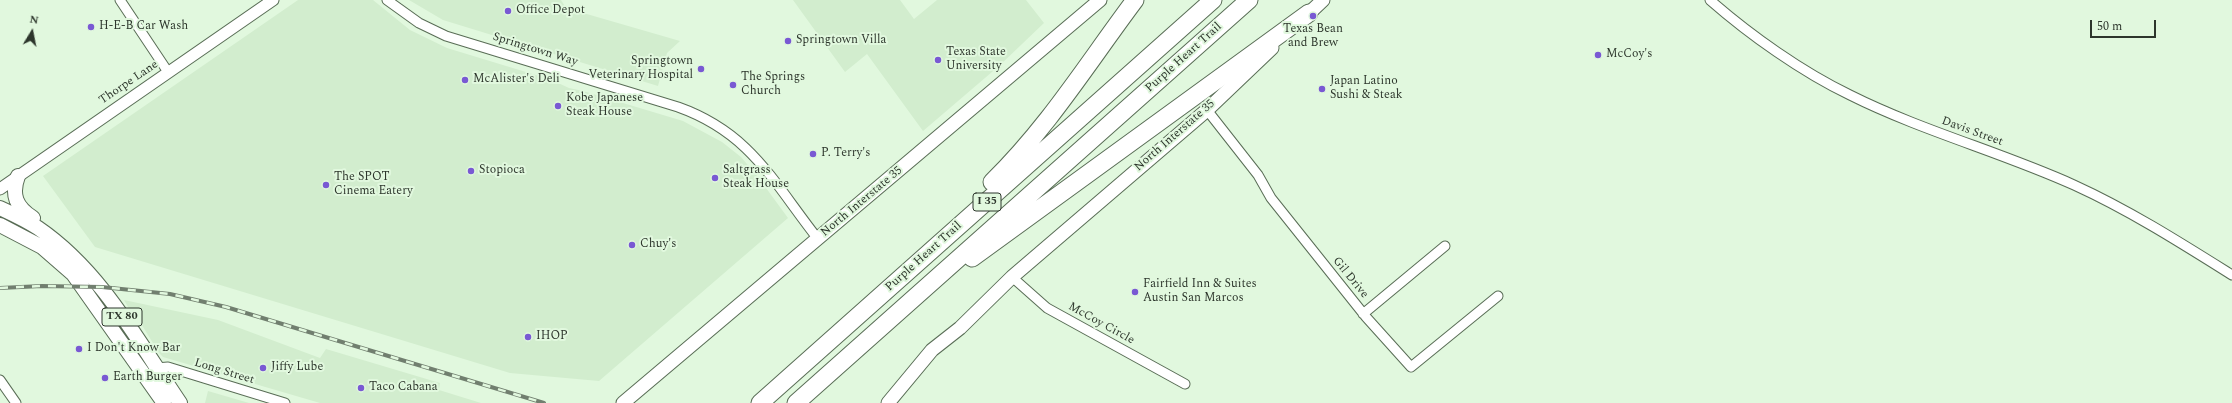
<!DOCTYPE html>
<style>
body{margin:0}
#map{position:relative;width:2232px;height:403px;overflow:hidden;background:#e1f8de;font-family:Spectral,serif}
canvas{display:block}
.north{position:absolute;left:12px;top:12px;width:40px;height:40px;-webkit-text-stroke:3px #e1f8de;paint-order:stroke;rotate:10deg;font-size:11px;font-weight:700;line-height:16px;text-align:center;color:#2d362c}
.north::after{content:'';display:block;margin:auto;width:14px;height:18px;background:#2d362c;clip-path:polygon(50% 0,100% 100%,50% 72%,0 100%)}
.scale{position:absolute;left:2090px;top:20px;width:66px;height:18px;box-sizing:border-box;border:2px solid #2d362c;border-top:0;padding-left:5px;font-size:12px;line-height:14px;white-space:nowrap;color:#2d362c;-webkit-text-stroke:3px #e1f8de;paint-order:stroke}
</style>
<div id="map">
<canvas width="2232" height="403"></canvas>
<div class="north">N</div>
<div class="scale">50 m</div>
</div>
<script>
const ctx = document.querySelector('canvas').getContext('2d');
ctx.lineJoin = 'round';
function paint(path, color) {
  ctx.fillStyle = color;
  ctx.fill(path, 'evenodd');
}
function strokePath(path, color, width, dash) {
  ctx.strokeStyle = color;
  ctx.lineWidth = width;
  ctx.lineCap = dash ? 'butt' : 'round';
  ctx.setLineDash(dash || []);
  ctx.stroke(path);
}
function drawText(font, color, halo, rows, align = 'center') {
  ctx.font = font + ' Spectral,serif';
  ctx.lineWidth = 4;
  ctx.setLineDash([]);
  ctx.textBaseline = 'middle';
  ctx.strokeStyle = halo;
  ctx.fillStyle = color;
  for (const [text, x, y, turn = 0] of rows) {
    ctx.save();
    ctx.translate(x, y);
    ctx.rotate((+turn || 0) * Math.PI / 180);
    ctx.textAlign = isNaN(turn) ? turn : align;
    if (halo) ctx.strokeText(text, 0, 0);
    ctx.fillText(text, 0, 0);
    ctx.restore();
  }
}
paint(new Path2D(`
 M298,0H373L410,30L447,48L539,76L546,81L556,82L569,88L583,91L683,121L722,142L741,157L758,177L788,218L599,381L510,373L95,247L43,176Z
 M409,0H561L566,8L680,41L667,53L658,86L443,20Z
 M793,0H900L914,19L937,0H1026L1044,23L999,66L923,131L867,54L845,72Z
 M124,300L218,320L320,358L326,349L440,383L439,390L481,403H320L163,357L159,353L137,317L131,312Z
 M208,391L249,403H205Z`), '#d2edce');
const minor = new Path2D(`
 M120,0L168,72
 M387,0L419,23L446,36L678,107C751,133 773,182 818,239
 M1710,0C1750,35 1802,72 1850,95C1922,131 2001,152 2074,185C2129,210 2181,243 2232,275
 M1207,110L1258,175L1271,198L1366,317L1411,367L1498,296
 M1012,277L1047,308L1185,384
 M1363,314L1445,246
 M156,368L168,367L285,403
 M0,380L16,403`);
const tertiary = new Path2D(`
 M0,189L273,0`);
const secondary = new Path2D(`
 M1303,19L1323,0
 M623,403L1100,0
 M888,403L932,350L960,328L1012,277L1207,110L1272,48`);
const primary = new Path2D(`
 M18,176C11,195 16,207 33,218
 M0,208C13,214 26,220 38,228C101,271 138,341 180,403
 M0,225L42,247L73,274L164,403`);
const motorway = new Path2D(`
 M992,182C1049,126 1087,64 1135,0
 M972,258L1309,13
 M760,403L1213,0
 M796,403L1249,0`);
strokePath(minor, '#596d56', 11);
strokePath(tertiary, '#596d56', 13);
strokePath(secondary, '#596d56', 15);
strokePath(primary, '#596d56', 16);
strokePath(motorway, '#596d56', 19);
strokePath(minor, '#fff', 9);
strokePath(tertiary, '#fff', 11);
strokePath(secondary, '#fff', 13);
strokePath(primary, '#fff', 14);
strokePath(motorway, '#fff', 17);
const rail = new Path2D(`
 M0,288L42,286L102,287L170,294L226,307L544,403`);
strokePath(rail, '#717f6f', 4);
strokePath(rail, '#e1f8de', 2.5, [8]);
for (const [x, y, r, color] of [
 [508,11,4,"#7959d3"],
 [1313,16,4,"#7959d3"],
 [91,27,4,"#7959d3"],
 [788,41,4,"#7959d3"],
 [1598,55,4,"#7959d3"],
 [938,60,4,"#7959d3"],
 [701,69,4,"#7959d3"],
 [465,80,4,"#7959d3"],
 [733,85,4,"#7959d3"],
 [1322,89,4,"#7959d3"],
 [558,106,4,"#7959d3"],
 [813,154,4,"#7959d3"],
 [471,171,4,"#7959d3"],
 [715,178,4,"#7959d3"],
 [326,185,4,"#7959d3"],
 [632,245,4,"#7959d3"],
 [1135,292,4,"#7959d3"],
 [528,337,4,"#7959d3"],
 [79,349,4,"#7959d3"],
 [263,368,4,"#7959d3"],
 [105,378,4,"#7959d3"],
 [361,388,4,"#7959d3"]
]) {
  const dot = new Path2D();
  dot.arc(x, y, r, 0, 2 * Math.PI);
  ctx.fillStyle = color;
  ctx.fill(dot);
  strokePath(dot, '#e1f8de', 1.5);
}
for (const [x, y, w] of [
 [987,202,28],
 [122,317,40]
]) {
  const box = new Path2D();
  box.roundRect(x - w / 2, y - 9, w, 18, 3);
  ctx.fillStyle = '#e1f8de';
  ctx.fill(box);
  strokePath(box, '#2d362c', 1);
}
drawText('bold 11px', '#2d362c', null, [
 ["I 35",987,202],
 ["TX 80",122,317]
]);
drawText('12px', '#2d362c', '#e1f8de', [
 ["Office Depot",516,11],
 ["H-E-B Car Wash",99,27],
 ["Texas Bean",1313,30,"center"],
 ["and Brew",1313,44,"center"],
 ["Springtown Villa",796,41],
 ["Texas State",946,53],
 ["University",946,67],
 ["McCoy's",1606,55],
 ["Springtown",693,62,"right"],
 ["Veterinary Hospital",693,76,"right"],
 ["The Springs",741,78],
 ["Church",741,92],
 ["McAlister's Deli",473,80],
 ["Japan Latino",1330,82],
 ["Sushi & Steak",1330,96],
 ["Kobe Japanese",566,99],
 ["Steak House",566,113],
 ["P. Terry's",821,154],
 ["Stopioca",479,171],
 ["Saltgrass",723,171],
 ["Steak House",723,185],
 ["The SPOT",334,178],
 ["Cinema Eatery",334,192],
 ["Chuy's",640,245],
 ["Fairfield Inn & Suites",1143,285],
 ["Austin San Marcos",1143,299],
 ["IHOP",536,337],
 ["I Don't Know Bar",87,349],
 ["Jiffy Lube",271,368],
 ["Earth Burger",113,378],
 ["Taco Cabana",369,388]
], 'left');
drawText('12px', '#2d362c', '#e1f8de', [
 ["Springtown Way",535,50,17],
 ["Purple Heart Trail",1184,58,-42],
 ["Thorpe Lane",129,83,-34],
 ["Davis Street",1972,132,20],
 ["North Interstate 35",1175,136,-41],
 ["North Interstate 35",862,202,-40],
 ["Purple Heart Trail",924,257,-42],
 ["Gil Drive",1350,278,51],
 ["McCoy Circle",1101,324,29],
 ["Long Street",224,372,17]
]);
</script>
